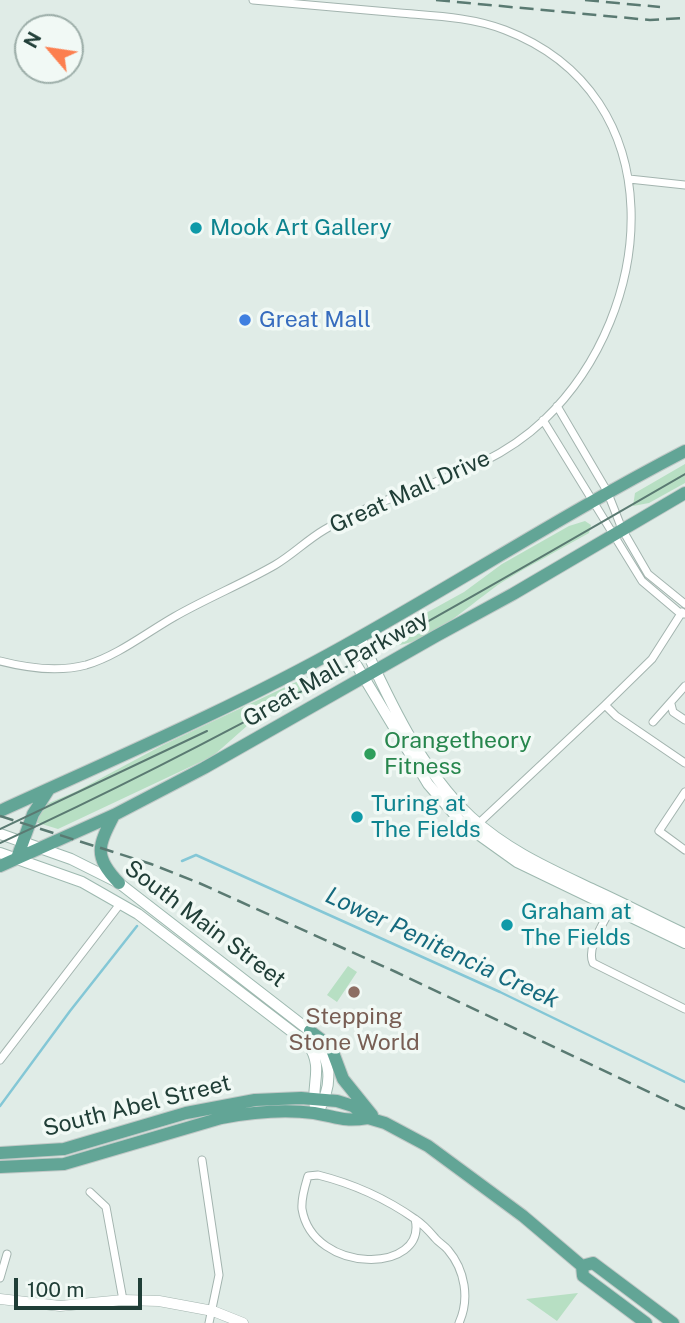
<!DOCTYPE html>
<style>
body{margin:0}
#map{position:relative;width:685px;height:1323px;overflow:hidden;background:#e0ece7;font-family:"Public Sans",sans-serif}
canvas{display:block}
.north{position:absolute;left:14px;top:14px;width:70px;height:70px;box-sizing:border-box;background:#f1f9f5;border:2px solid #9daea9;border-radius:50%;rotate:299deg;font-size:19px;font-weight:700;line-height:28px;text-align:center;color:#203e37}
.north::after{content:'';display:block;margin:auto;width:24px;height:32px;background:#fc7f4f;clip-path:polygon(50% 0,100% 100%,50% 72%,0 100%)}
.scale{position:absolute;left:14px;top:1278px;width:128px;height:32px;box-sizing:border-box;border:4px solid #203e37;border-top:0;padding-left:9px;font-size:21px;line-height:24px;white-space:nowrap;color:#203e37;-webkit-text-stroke:5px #f1f9f5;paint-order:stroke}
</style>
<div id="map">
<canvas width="685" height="1323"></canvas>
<div class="north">N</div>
<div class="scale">100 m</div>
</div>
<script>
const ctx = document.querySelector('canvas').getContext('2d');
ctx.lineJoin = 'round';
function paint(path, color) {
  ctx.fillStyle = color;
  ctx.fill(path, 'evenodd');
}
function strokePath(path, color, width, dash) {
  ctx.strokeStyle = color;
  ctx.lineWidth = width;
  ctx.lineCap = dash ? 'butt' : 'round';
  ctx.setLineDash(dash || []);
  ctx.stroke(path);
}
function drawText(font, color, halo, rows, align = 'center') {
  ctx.font = font + ' "Public Sans",sans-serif';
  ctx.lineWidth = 7;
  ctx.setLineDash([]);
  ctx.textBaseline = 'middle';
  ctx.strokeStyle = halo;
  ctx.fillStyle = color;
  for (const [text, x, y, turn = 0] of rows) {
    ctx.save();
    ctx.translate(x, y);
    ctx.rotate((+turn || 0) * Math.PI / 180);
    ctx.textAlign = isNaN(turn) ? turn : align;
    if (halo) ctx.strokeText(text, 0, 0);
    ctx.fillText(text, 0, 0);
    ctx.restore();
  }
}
paint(new Path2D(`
 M685,464V483L649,503L633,506L635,493Z
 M585,521L591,525L589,533C561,549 532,564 504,581C471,602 428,648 387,646L388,634L464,592L502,564L569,526Z
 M334,664L341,668L340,671L248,725L213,756L58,829L35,822L42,806L77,791L163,745Z
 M348,966L357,972L337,1002L327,995Z
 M578,1293L557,1321L526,1299Z`), '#b7dfc3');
strokePath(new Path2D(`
 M182,861L196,855L500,992L685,1082
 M0,1106L70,1011L137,926`), '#84c7d6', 2.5);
const minor = new Path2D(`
 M629,179L685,185
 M557,406L607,491L622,529L648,574L685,604
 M543,420L642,581L681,614H685
 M682,612L652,659L605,705L616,716L685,763
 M0,661C27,668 59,672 86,665C117,656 146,633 174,617C207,598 242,584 275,565C292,555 307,540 324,530C398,485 479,482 544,420C658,311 675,95 505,30C472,17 435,16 400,13C351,9 302,4 253,0
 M671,704L673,712L685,720
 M653,722L685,686
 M685,792L659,831L685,850
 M479,823L605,705
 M611,908C604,923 586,948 593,963L685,1009
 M0,1060L120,904
 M202,1160L219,1275L209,1323
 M318,1175C354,1184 385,1198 415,1219C428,1274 313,1275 302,1209C301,1198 305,1186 308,1176Z
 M90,1192L106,1207L123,1300
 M415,1219C424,1225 429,1231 435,1238C439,1243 444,1245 448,1250C465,1270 470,1299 459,1323
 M0,1278L7,1254`);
const tertiary = new Path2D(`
 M0,1299L60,1306L123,1300L159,1301L213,1311L243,1323`);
const secondary = new Path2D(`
 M360,637C388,698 421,770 471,817C508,851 550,869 594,890C625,904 655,920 685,934
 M345,646L428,784L461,822L517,862L685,943
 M0,834L71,859L119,883L310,1031C331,1060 335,1082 317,1114
 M0,853L82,882L138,914L308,1044C324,1068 311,1083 315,1107`);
const primary = new Path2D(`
 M0,811C116,758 233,708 344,646C459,582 569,511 685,451
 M114,815C98,846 93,856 119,883
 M17,858L33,814L49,789
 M0,866L114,815L204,768L436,636L513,594L685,493
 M310,1031L331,1047L343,1079L372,1115
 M0,1153L64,1149L186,1113L255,1100L301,1098L337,1101L353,1106L368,1118L385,1123L428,1146L523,1216L582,1266L583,1276L646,1323
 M0,1167L64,1164L221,1118C252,1112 283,1109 314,1113C338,1117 342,1122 368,1118
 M582,1266L593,1263L673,1323`);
strokePath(minor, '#a3b4af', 9);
strokePath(tertiary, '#a3b4af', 11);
strokePath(secondary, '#9eb9b0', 12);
strokePath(primary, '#c1c9c7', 14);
strokePath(minor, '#fff', 7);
strokePath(tertiary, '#fff', 10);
strokePath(secondary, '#fff', 10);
strokePath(primary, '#62a596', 12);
strokePath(new Path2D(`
 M0,829L207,731
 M0,843C236,735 460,604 685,474`), '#5a7a72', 2);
strokePath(new Path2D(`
 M436,0L650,20L685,18
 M585,0L660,7
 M0,816L151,864L199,883L396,972L685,1109`), '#5a7a72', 2.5, [14, 7]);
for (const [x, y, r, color] of [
 [196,228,7,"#0f9aa8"],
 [245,320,7,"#3f7fe0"],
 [370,754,7,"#2e9e5b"],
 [357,817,7,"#0f9aa8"],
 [507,925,7,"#0f9aa8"],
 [354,992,7,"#8d6e63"]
]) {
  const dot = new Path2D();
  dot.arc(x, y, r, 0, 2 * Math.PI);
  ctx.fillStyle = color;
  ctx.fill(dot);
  strokePath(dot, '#f1f9f5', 2.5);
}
drawText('23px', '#0d838f', '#f1f9f5', [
 ["Mook Art Gallery",210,228],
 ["Turing at",371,804],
 ["The Fields",371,830],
 ["Graham at",521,912],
 ["The Fields",521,938]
], 'left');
drawText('23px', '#366cbe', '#f1f9f5', [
 ["Great Mall",259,320]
], 'left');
drawText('23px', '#203e37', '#f1f9f5', [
 ["Great Mall Drive",410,492,-24],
 ["Great Mall Parkway",336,669,-30],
 ["South Main Street",205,924,37],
 ["South Abel Street",137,1106,-14]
]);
drawText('23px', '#27864d', '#f1f9f5', [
 ["Orangetheory",384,741],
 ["Fitness",384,767]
], 'left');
drawText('23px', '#785e54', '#f1f9f5', [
 ["Stepping",354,1017],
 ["Stone World",354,1043]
]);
drawText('italic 24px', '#156a7e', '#f1f9f5', [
 ["Lower Penitencia Creek",442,948,25]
]);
</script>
